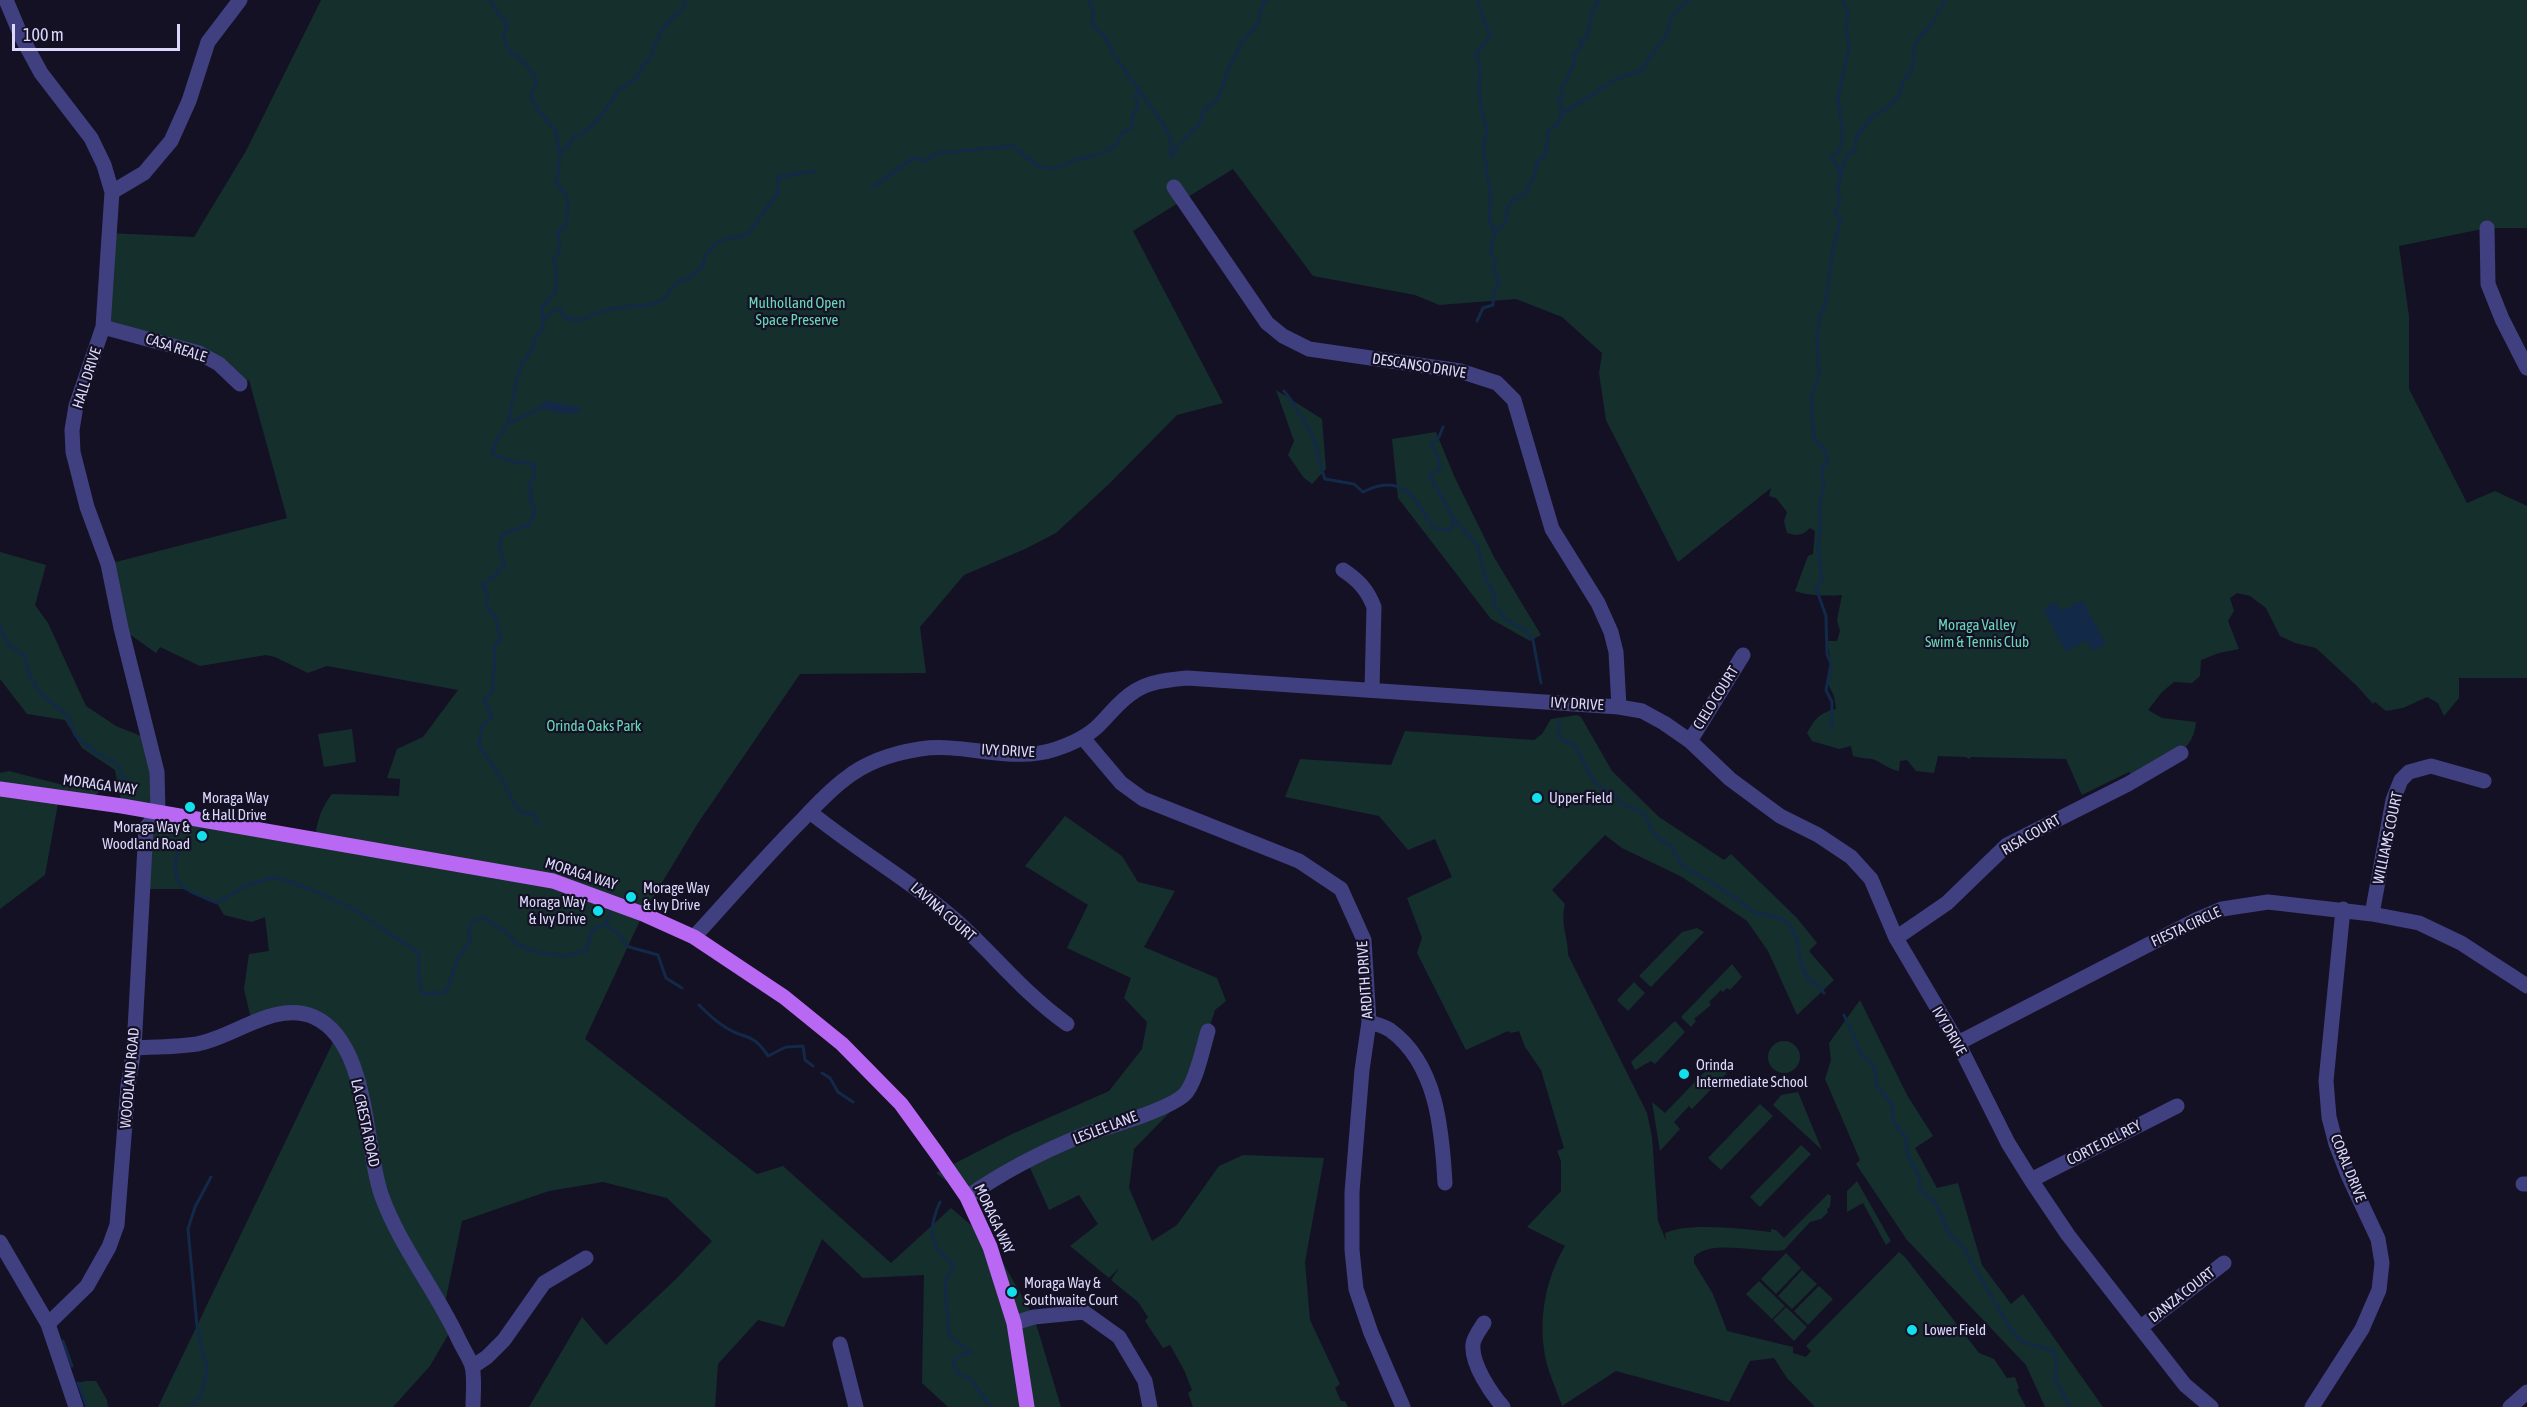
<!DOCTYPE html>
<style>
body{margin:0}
#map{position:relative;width:2527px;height:1407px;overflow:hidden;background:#141125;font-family:"Asap Condensed",sans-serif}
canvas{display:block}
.scale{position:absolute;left:12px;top:24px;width:168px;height:27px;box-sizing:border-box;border:3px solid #dbd8fc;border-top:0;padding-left:8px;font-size:18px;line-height:21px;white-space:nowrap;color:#dbd8fc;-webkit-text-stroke:4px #141125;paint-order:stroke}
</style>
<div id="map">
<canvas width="2527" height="1407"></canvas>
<div class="scale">100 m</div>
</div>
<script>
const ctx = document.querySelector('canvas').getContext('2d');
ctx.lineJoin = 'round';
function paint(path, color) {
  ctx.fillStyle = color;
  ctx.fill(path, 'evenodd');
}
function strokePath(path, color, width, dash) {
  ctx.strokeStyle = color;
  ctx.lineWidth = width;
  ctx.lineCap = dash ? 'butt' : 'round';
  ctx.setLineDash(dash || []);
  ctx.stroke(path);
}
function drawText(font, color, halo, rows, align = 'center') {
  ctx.font = font + ' "Asap Condensed",sans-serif';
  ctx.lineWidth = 4.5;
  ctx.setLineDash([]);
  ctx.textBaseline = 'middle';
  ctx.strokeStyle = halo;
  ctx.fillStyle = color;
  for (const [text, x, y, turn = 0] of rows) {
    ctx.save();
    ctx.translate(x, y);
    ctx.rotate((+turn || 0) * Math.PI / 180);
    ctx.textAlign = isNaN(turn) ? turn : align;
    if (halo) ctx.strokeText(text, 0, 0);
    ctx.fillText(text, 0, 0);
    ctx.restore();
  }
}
paint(new Path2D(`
 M321,0H2527V228H2487L2399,246L2409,316V389L2467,503L2495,491L2527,506V678H2459V698L2444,716L2438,703L2427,697L2403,708L2386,711L2375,702L2373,704L2357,686L2316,648L2295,643L2280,636L2266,608L2250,596L2237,593L2230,598L2234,611L2228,621L2239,649L2219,653L2201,660L2200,676L2192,683L2174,682L2162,692L2148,710L2162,718L2196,722C2194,754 2161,765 2136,779L2129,772L2082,795L2066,759L1971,757L1969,759L1966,757L1938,756L1934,773L1916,771L1907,760L1900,761L1899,771C1886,769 1881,761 1872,759C1865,758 1860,758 1853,756L1851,746L1839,749L1812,741L1807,733C1815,719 1819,713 1836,709L1834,696L1828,684L1831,664L1827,641H1837L1840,631L1837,620L1842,595C1828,596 1809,596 1795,591L1808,556L1813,554L1815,531L1810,528C1802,536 1797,536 1787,533L1784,521L1787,512L1776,498L1769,496L1771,488L1678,562L1606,420L1599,373L1602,353L1562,317L1516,299L1439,305L1415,295L1313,276L1233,169L1133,231L1223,403L1177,415L1109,484L1056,533L1025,549L964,575L920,627L926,673L800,674L698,823L643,914L585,1039L757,1174L783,1166L891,1263L951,1208L991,1242L1034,1317L1061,1407H948L922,1383L924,1275L863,1278L822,1239L784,1327L758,1320L718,1364L715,1407H529L582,1317L606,1345L676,1279L712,1241L667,1198L603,1182L549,1191L462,1221L444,1308L448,1335L430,1366L393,1407H158L337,1034L314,1018L252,1023L244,989L249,954L269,951L265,917L252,922L224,915L217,903L183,889H143L146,828L158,812L122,806L115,770L82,748L65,720L27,714L0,679V552L46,565L35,605L48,623L86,706L116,726L151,740L158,812L315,839C317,821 321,808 332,794L399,796L400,779L387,778L397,749L423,737L458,690L327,666L308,673L275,657L266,655L200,666L160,647L156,653L121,628L108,564L287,518L249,380L240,384L219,364L103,327L108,233L194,237L246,151Z
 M1276,390L1322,419L1326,469L1312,484L1304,478L1288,455L1294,441Z
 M1436,432L1455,478L1494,557L1541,635L1530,641L1491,619L1398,498L1392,439Z
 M1577,715L1581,717L1612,771L1659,817L1724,860L1731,854L1797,918L1817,943L1809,951L1834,980L1797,1015L1768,951L1747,921L1682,877L1622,848L1605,835L1552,890L1565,904C1560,926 1568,934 1568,955L1647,1113L1652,1137L1658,1221L1666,1241L1665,1233C1691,1222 1742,1229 1771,1232V1229L1776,1230L1784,1238L1828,1194L1831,1196L1830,1207L1827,1209L1828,1212L1821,1219L1810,1222L1784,1250C1762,1254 1710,1238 1694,1257V1263L1713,1294L1727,1331L1793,1347V1353L1806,1357L1811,1351L1806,1346L1899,1252L1905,1257L1979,1353L1994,1359L2007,1378L2015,1377L2019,1388L2017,1390L2026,1407H1815L1787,1378L1774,1358L1750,1361L1729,1402L1616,1371L1562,1406C1556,1388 1546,1368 1544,1349C1539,1314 1547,1276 1565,1246L1527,1227L1561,1191V1161L1557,1151L1564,1148L1541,1070L1525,1047L1519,1031L1511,1033L1508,1031L1466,1050L1417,953L1422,938L1407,898L1452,877L1435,839L1408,850L1379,816L1285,797L1300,759L1391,765L1405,731L1534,740L1542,734L1551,719Z
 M352,729L356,762L324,767L318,734Z
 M9,771L67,786L101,791L93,796L0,784V773Z
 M0,789L59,798L45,875L0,909Z
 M1065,816L1122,856L1138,882L1175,891L1144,947L1217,978L1226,1001L1215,1010L1197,1067L1171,1111L1134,1149L1129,1188L1152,1241L1177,1225L1219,1166L1243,1155L1324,1158L1305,1262L1310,1320L1340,1384L1335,1388L1341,1401H1345L1348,1407H1193L1188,1393L1192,1390L1184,1370L1170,1345L1163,1348L1145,1321L1148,1317L1138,1302L1111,1280L1119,1268L1109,1278L1070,1246L1098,1224L1079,1195L1049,1210L1027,1161L967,1197L936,1173L1012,1134L1109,1091L1142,1049L1147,1022L1124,998L1131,978L1067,948L1088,905L1025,866Z
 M1697,928L1704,932L1651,987L1639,976L1682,932Z
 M1732,964L1742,977L1730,990L1727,988L1723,992L1721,990L1709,1002L1711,1005L1694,1019L1696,1021L1691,1027L1681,1017Z
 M1634,982L1645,993L1628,1011L1617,1000Z
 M1860,1000L1907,1095L1933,1136L1915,1148L1937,1188L1958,1183L1982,1265L2011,1304L2023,1294L2103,1407H2045L2026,1365L1907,1240L1856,1164L1860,1160L1825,1079L1831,1060L1829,1043Z
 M1675,1021L1685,1032L1655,1064L1651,1061L1635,1070L1631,1062Z
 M1768 1057a16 16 0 1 1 32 0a16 16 0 1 1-32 0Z
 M1715,1061L1727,1073L1692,1109L1689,1106L1674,1122L1680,1129L1660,1151L1652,1102L1665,1113Z
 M1798,1092L1822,1150L1773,1105L1781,1095Z
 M1760,1104L1773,1116L1721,1170L1708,1158Z
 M1801,1145L1811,1154L1760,1207L1750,1197Z
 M1857,1181L1891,1241L1886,1245L1863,1203L1847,1212V1191Z
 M1786,1253L1801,1268L1776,1294L1761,1279Z
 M1802,1270L1817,1284L1792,1309L1778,1296Z
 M1759,1281L1785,1306L1772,1319L1746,1294Z
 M1819,1286L1833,1299L1808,1325L1794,1311Z
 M1786,1307L1807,1327L1794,1341L1773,1320Z
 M86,1381H96L107,1400L108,1407H87L78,1383Z`), '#152f2d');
paint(new Path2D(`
 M545,401L580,407L581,410C570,418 552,411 540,408L541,404Z
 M2082,600L2106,644L2093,651L2086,640L2066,652L2043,609L2056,602L2062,611Z`), '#122948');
strokePath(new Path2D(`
 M490,0L498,13L508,23L503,37L509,51L525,63L537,80L531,96L537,109L556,131L560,158L556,181L568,199L566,225L558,232L560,249L554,259L557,279L555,292L542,307L543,329L533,339L534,346L522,363L516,382L508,424L497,439L492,453L503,459L535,465L533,480L528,485L532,495L530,500L535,510L530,524L503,534L499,547L504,564L495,576L482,584L488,596L486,606L496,619L501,639L494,647C497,662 491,675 493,690L484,700L492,717L482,726L479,745L502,779L514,804L522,813H533L539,825
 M1089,0L1093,10L1092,25L1105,37L1114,55L1163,124L1171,139V156
 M1562,114L1615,80L1641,70L1668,33L1670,19L1677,10L1690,0
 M559,153L568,147L572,138C594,131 606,109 618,91C623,85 633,83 637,77C643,69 642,64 651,58C655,37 667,20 684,8L685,0
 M1171,157L1182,141L1200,123L1204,110L1218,99L1228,70L1243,40L1258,24L1263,3L1267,0
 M1841,173L1846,155L1855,150L1856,137L1872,117L1888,107L1900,94L1902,82L1912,70L1915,43L1931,24L1945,0
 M873,187L913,158L926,161L937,153L1013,146L1038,166L1056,169L1074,160L1101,154L1115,146L1123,132L1132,128V118L1138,106L1136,96L1139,88
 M1495,232L1505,223L1508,206L1515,198L1523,196L1534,177L1537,163L1546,153L1548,131L1559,123L1562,108L1558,100L1563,96L1561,88C1568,80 1569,71 1575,62L1574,53L1582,47L1580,41L1587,38L1592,12L1599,0
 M544,320L553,311L559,308L567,319L582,320L597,313L616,308L654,304L666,297L675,283L689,278L703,266L705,256L715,244L727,238L746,236L778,193V177L815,171
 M1477,321L1483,308L1493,305L1494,290L1500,282L1493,269L1496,261L1490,252L1495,232L1489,219L1491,197L1483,148L1487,130L1481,108L1479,88L1480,72L1476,54L1490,36L1477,0
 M1284,391C1293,402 1313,433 1316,446C1319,459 1320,466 1325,479L1354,484L1363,492C1402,472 1416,498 1433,528L1451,530L1454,519
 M508,424L540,408
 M1443,427L1439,437L1431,445L1438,456L1440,469L1429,475L1454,519L1477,545L1486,580L1495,595L1493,602L1504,618L1527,632L1533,640L1541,683
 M0,626L8,644L25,656L29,675L40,693L68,716L75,735L94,751L117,764L133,794
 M1560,721L1558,732L1562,740L1575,745L1591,777L1600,787L1611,792L1621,803L1645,814L1652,831L1662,841L1671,846L1681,864L1687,869L1713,883L1756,913L1777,917L1788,923L1797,939L1801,963L1809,980L1816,983L1824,993
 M1831,729L1832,702L1826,690L1831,664L1827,654L1826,616L1816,588L1822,580L1818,546L1820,527L1819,510L1824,485L1821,472L1828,457L1822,446L1814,439L1811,396L1819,375L1817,336L1820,316L1826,301L1833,249L1841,220L1836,214V209L1840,202L1838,187L1841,173L1831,157L1839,151L1843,137L1838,98L1849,47L1846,30L1848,13L1843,0
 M179,848C166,886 186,890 217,903L247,885L275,877L313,890L355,910L419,953V982L423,994L446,992L458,958L470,941L468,925L482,917L506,932L517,944L536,952L566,956L586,951L592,930L605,924L621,936L626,946L658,955L666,978L682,988
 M569,869L579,876L596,879L613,890
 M605,924L610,914
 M699,1005C707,1013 715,1021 725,1027C744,1040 752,1031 768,1056L786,1047L803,1046L805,1060L813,1066
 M1844,1015L1862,1055L1874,1066L1877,1086L1893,1106V1122L1905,1136L1908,1156L1920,1177L1919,1189L1934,1201L1951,1237L1962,1245L2009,1327L2023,1342L2054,1351L2057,1365L2054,1377L2070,1407
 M822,1073L830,1078L838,1092L853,1102
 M940,1202C927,1231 929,1245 954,1265L945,1281L949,1336L971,1352L956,1357L953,1364L958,1373L971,1380L991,1407
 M63,1341L72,1366
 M78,1383L87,1407
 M191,1407L201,1395L207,1371L197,1326L188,1229L195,1207L211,1177`), '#122948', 3);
strokePath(new Path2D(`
 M6,0L22,38L41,73L91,138L104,165L112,192L103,327L76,406L72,430L73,452L87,507L108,564L121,628L157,772L158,812L146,828L134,1048L128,1086L117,1225L109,1247L87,1286L48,1324
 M1174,187L1267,323L1283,336L1309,349L1460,371L1497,383L1514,400L1552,529L1598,603L1611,632L1616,652L1619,707
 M112,192L144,173L171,141L189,101L208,42L240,0
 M2487,228L2488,284L2502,319L2527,368
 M103,327L199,353L219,364L240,384
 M1343,570C1358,580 1367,589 1374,607L1372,690
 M1083,738L1121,783L1143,799L1299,861L1341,889L1364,940L1369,1022L1362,1070L1352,1192V1250L1356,1289L1371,1333L1403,1407
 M1690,741L1743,655
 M810,812C858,851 913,882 960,924C997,958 1026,995 1067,1024
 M2372,914L2393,800L2401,780L2409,772L2431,766L2484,781
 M694,937C730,898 764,858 802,820C815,806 829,791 845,779C866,762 894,753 920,749C964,742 1012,764 1056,749C1071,744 1087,737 1099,725C1111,713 1120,700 1135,691C1151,681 1169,680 1187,678L1619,707L1642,711L1664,723L1690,741L1730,779L1780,816L1818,835L1851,857L1871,879L1896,938L1958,1043L2008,1143L2031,1180L2068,1235L2185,1385L2211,1407
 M1896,938L1947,903L2007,845L2128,784L2181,753
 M1369,1022C1376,1024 1384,1026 1390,1030C1437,1064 1442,1130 1445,1183
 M1958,1043L2196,920L2222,909L2268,902L2372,914L2419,923L2461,943L2527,986
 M134,1048C154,1047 176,1047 197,1044C235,1037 275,1000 314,1017C369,1042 364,1143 381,1194C399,1245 435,1289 458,1338C462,1347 469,1357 472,1366C475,1378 473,1394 473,1407
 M2031,1180L2177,1106
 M2523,1184H2527
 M967,1197C1003,1172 1041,1152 1081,1136C1106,1127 1166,1111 1184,1095C1196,1084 1203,1047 1208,1031
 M0,1242L48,1324L76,1407
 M1014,1323L1034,1317L1084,1312L1119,1337L1145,1381L1150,1407
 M1484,1323C1480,1329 1474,1337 1473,1344C1471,1364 1491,1393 1503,1407
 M2141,1327L2224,1263
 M840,1344L856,1407
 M472,1367L487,1357L504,1340L544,1283L586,1258
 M2312,1407L2362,1329L2379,1290L2382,1263L2378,1239L2348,1175L2336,1144L2329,1117L2326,1081L2343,909
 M2510,1407L2527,1392`), '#404080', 15);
strokePath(new Path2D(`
 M0,789L122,806L553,881L643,914L694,937L784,997L842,1044L901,1104L938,1155L967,1197L990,1247L1014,1323L1027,1407`), '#b968f3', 15);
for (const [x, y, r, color] of [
 [1537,798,6,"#13e0ed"],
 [190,807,6,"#13e0ed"],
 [202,836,6,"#13e0ed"],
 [631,897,6,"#13e0ed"],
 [598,911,6,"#13e0ed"],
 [1684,1074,6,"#13e0ed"],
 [1012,1292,6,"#13e0ed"],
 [1912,1330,6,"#13e0ed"]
]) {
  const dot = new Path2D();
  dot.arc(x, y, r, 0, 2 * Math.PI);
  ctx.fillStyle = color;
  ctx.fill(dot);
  strokePath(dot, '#141125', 2);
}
drawText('15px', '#69d7b7', '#141125', [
 ["Mulholland Open",797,303],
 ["Space Preserve",797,320],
 ["Moraga Valley",1977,625],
 ["Swim & Tennis Club",1977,642],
 ["Orinda Oaks Park",594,726]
]);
drawText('15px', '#dbd8fc', '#141125', [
 ["CASA REALE",176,348,18],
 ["DESCANSO DRIVE",1419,366,9],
 ["HALL DRIVE",87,378,-72],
 ["CIELO COURT",1716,698,-58],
 ["IVY DRIVE",1577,704,3],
 ["IVY DRIVE",1008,751,3],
 ["MORAGA WAY",100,785,8],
 ["RISA COURT",2031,835,-30],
 ["WILLIAMS COURT",2388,838,-78],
 ["MORAGA WAY",581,874,18],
 ["LAVINA COURT",943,912,41],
 ["FIESTA CIRCLE",2186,927,-25],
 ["ARDITH DRIVE",1365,980,-94],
 ["IVY DRIVE",1949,1031,60],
 ["WOODLAND ROAD",130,1078,-85],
 ["LA CRESTA ROAD",365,1123,78],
 ["LESLEE LANE",1105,1128,-21],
 ["CORTE DEL REY",2104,1143,-27],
 ["CORAL DRIVE",2348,1168,68],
 ["MORAGA WAY",994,1219,65],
 ["DANZA COURT",2182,1295,-38]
]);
drawText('15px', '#dbd8fc', '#141125', [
 ["Moraga Way",202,798],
 ["& Hall Drive",202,815],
 ["Upper Field",1549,798],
 ["Moraga Way &",190,827,"right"],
 ["Woodland Road",190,844,"right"],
 ["Morage Way",643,888],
 ["& Ivy Drive",643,905],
 ["Moraga Way",586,902,"right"],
 ["& Ivy Drive",586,919,"right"],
 ["Orinda",1696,1065],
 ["Intermediate School",1696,1082],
 ["Moraga Way &",1024,1283],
 ["Southwaite Court",1024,1300],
 ["Lower Field",1924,1330]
], 'left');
</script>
